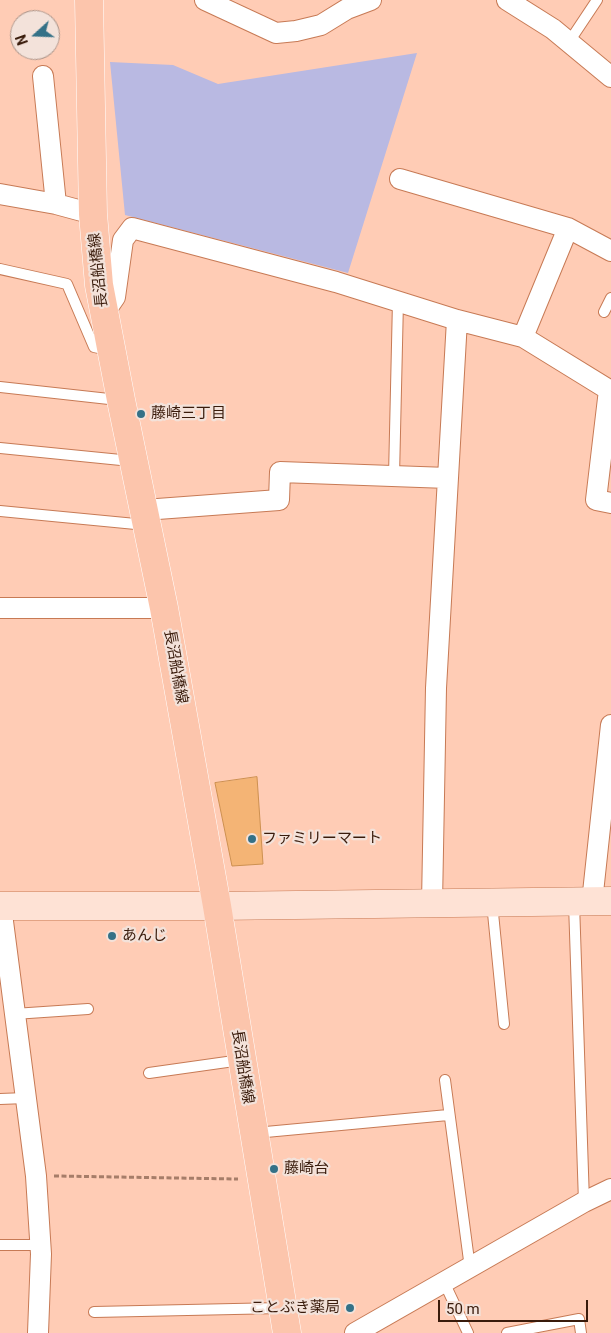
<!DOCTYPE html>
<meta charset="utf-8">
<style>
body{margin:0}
#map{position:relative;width:611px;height:1333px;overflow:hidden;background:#ffccb5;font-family:Roboto,sans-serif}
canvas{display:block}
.north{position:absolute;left:10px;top:10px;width:50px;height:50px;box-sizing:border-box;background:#f3e2da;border:1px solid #a99287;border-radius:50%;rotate:250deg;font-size:14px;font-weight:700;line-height:20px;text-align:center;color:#391b0b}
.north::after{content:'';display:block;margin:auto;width:18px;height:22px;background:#347187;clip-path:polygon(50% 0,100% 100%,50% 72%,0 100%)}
.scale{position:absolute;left:438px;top:1300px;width:150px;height:22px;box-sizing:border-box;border:2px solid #391b0b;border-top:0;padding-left:6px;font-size:15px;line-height:18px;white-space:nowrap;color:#391b0b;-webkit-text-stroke:4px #f3e2da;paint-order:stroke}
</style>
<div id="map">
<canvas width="611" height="1333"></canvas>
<div class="north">N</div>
<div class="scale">50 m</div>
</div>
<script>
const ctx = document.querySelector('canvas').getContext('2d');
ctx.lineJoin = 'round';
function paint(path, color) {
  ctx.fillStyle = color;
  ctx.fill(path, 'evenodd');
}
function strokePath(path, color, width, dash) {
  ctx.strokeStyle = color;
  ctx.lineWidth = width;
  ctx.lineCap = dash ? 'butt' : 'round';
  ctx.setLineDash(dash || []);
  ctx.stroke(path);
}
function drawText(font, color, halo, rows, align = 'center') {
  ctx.font = font + ' Roboto,"Noto Sans JP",sans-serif';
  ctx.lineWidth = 4.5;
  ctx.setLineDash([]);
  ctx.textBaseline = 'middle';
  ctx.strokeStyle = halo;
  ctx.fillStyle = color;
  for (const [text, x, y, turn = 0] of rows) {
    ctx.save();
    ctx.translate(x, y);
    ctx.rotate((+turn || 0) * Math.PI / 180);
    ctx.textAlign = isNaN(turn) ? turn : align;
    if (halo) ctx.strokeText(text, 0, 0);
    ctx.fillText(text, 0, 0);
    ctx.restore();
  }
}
paint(new Path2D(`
 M417,53L348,273L125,215L110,62L173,65L218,84Z`), '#b9b9e2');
const building = new Path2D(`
 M257,777L263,864L232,866L215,783Z`);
paint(building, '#f4b475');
strokePath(building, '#cd9050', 1);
const lane = new Path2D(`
 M569,42L597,0
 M0,269L67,284L94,347L108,350
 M604,312L611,298
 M0,387L118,400
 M0,448L131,461
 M394,476L398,301
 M0,511L146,525
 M492,903L504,1024
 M574,903L584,1202
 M14,1014L88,1009
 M149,1073L241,1060
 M445,1080L470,1268
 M0,1099L26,1098
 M255,1133L448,1115
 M0,1245H41
 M444,1282L468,1333
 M94,1312L281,1308
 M507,1333L579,1319L581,1333`);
const street = new Path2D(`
 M205,0L276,33L296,31L321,25L347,9L371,0
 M507,0L553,29L611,77
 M43,76L56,204
 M400,179L568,228
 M0,194L56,204L93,214
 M104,313L115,297L123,240L132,228L336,282L457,320L523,337L609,390L596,500L611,503
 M523,337L568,228L611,251
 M144,510L279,500L280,472L448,478
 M0,608H164
 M592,902L611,725
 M432,903L436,688L457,320
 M1,906L36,1176L41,1254L38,1333
 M355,1333L584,1202L611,1189`);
const secondary = new Path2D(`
 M0,906H217L611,901`);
const primary = new Path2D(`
 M89,0L93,214L99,285L121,400L164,608L217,906L287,1333`);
strokePath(lane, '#c77a55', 12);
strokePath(street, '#c77a55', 22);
strokePath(secondary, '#c77a55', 29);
strokePath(primary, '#fff', 29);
strokePath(new Path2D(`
 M54,1176L238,1179`), '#a67d69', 3, [5, 2.5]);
strokePath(lane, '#fff', 10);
strokePath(street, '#fff', 20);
strokePath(secondary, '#fee2d5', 28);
strokePath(primary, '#fcc5ac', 28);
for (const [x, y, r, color] of [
 [141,414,5,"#347187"],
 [252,839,5,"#347187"],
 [112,936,5,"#347187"],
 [274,1169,5,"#347187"],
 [350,1308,5,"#347187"]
]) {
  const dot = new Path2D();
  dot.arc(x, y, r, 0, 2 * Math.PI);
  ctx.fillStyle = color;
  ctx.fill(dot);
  strokePath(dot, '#f3e2da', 2);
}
drawText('15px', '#391b0b', '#f3e2da', [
 ["長沼船橋線",99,270,-96],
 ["長沼船橋線",175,667,80],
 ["長沼船橋線",242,1067,81]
]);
drawText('15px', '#391b0b', '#f3e2da', [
 ["藤崎三丁目",151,414],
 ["ファミリーマート",262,839],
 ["あんじ",122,936],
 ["藤崎台",284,1169],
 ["ことぶき薬局",340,1308,"right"]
], 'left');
</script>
